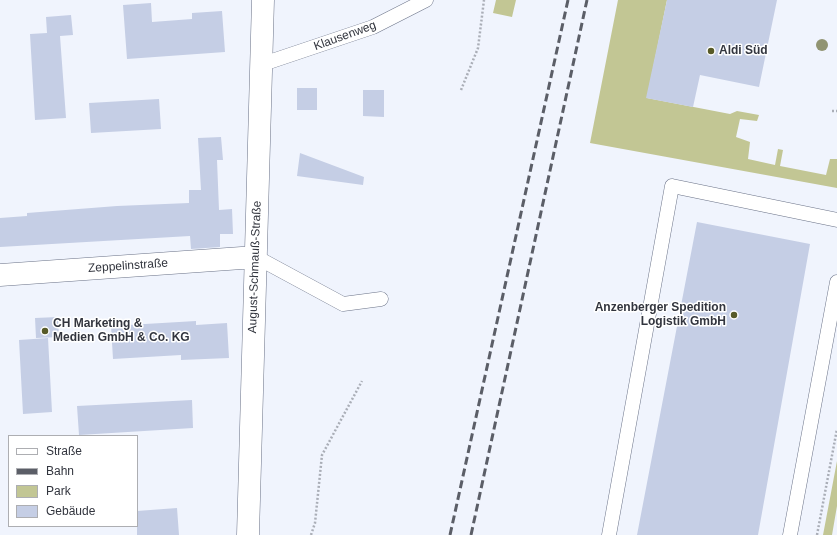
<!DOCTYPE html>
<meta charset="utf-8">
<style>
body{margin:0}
#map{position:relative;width:837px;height:535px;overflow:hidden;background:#f0f4fd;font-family:Arial,sans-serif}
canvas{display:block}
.legend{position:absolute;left:8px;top:435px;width:130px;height:92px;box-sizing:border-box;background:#fff;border:1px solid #adaeb2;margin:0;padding:5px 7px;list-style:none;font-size:12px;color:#32353e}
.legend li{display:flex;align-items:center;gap:8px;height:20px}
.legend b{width:20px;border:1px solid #adaeb2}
</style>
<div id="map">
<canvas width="837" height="535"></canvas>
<ul class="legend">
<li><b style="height:5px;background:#fff"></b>Straße</li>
<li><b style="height:5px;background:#5b5e67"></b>Bahn</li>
<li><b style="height:11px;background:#c2c694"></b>Park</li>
<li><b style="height:11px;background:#c5cee5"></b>Gebäude</li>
</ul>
</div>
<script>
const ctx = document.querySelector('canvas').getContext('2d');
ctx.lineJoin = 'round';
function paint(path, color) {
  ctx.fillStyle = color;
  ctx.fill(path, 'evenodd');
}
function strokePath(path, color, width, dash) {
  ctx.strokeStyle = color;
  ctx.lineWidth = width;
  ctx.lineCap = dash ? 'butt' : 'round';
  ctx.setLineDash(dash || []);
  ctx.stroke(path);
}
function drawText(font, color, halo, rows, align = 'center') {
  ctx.font = font + ' Arial,sans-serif';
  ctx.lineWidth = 3;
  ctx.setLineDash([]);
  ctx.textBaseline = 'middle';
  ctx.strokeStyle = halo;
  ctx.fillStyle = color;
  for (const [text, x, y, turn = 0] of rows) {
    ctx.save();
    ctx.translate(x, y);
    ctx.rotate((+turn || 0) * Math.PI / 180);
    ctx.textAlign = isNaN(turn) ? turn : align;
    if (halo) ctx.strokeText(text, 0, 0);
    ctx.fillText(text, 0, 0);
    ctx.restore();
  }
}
paint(new Path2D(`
 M496,0H516L512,17L493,13Z
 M618,0H667L647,98L730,114L737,111L759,115L757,121L740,119L736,137L750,142L748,159L775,165L778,149L783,150L780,166L826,175L830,159H837V188L590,143Z
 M837,461V506L832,535H823Z`), '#c2c694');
paint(new Path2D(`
 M667,0H777L759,87L700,75L693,107L646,98Z
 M151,3L152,22L192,19V13L222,11L225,52L127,59L123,5Z
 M71,15L73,35L60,36L66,118L35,120L30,34L47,33L46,17Z
 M297,88H317V110H297Z
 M363,90H384V117L363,116Z
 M159,99L161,129L91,133L89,103Z
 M221,137L223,160H217L219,210L232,209L233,234H220V247L191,249L190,236L0,247V218L27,216V213L117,206L189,203V190H201L198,138Z
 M300,153L364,177L363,185L297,176Z
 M697,222L810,244L758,535H637Z
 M58,317L59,337L36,338L35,318Z
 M196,321V325L227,323L229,358L181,360V355L113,359L111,326Z
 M48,338L52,412L23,414L19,340Z
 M192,400L193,428L79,435L77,406Z
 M177,508L179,535H137V511Z`), '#c5cee5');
const service = new Path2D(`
 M260,65L373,27L426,0
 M256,257L343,304L381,299
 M609,535L672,186L837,220
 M790,535L837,282`);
const minor = new Path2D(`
 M0,275L256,257
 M248,535L263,0`);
strokePath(service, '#6a7287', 15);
strokePath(minor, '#6a7287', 23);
strokePath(new Path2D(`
 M461,90L478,48L484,0
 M832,111H837
 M311,535L315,523L322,455L362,381
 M817,535L837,429`), '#aaaeb7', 2.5, [2, 2]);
strokePath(service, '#fff', 14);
strokePath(minor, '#fff', 22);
strokePath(new Path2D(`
 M450,535L568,0
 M471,535L587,0`), '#5b5e67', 3, [8, 4]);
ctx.fillStyle = '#919472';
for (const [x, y] of [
 [822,45]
]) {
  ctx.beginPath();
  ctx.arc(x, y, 6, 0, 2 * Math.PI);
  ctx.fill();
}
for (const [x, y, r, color] of [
 [711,51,4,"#575a27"],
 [734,315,4,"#575a27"],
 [45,331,4,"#575a27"]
]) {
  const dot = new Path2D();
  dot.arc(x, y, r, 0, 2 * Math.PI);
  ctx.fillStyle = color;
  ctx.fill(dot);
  strokePath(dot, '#fff', 1.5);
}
drawText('12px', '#32353e', '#fff', [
 ["Klausenweg",345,36,-20],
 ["Zeppelinstraße",128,266,-4],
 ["August-Schmauß-Straße",255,267,-88]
]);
drawText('bold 12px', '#32353e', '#fff', [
 ["Aldi Süd",719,51],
 ["Anzenberger Spedition",726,308,"right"],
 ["Logistik GmbH",726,322,"right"],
 ["CH Marketing &",53,324],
 ["Medien GmbH & Co. KG",53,338]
], 'left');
</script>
